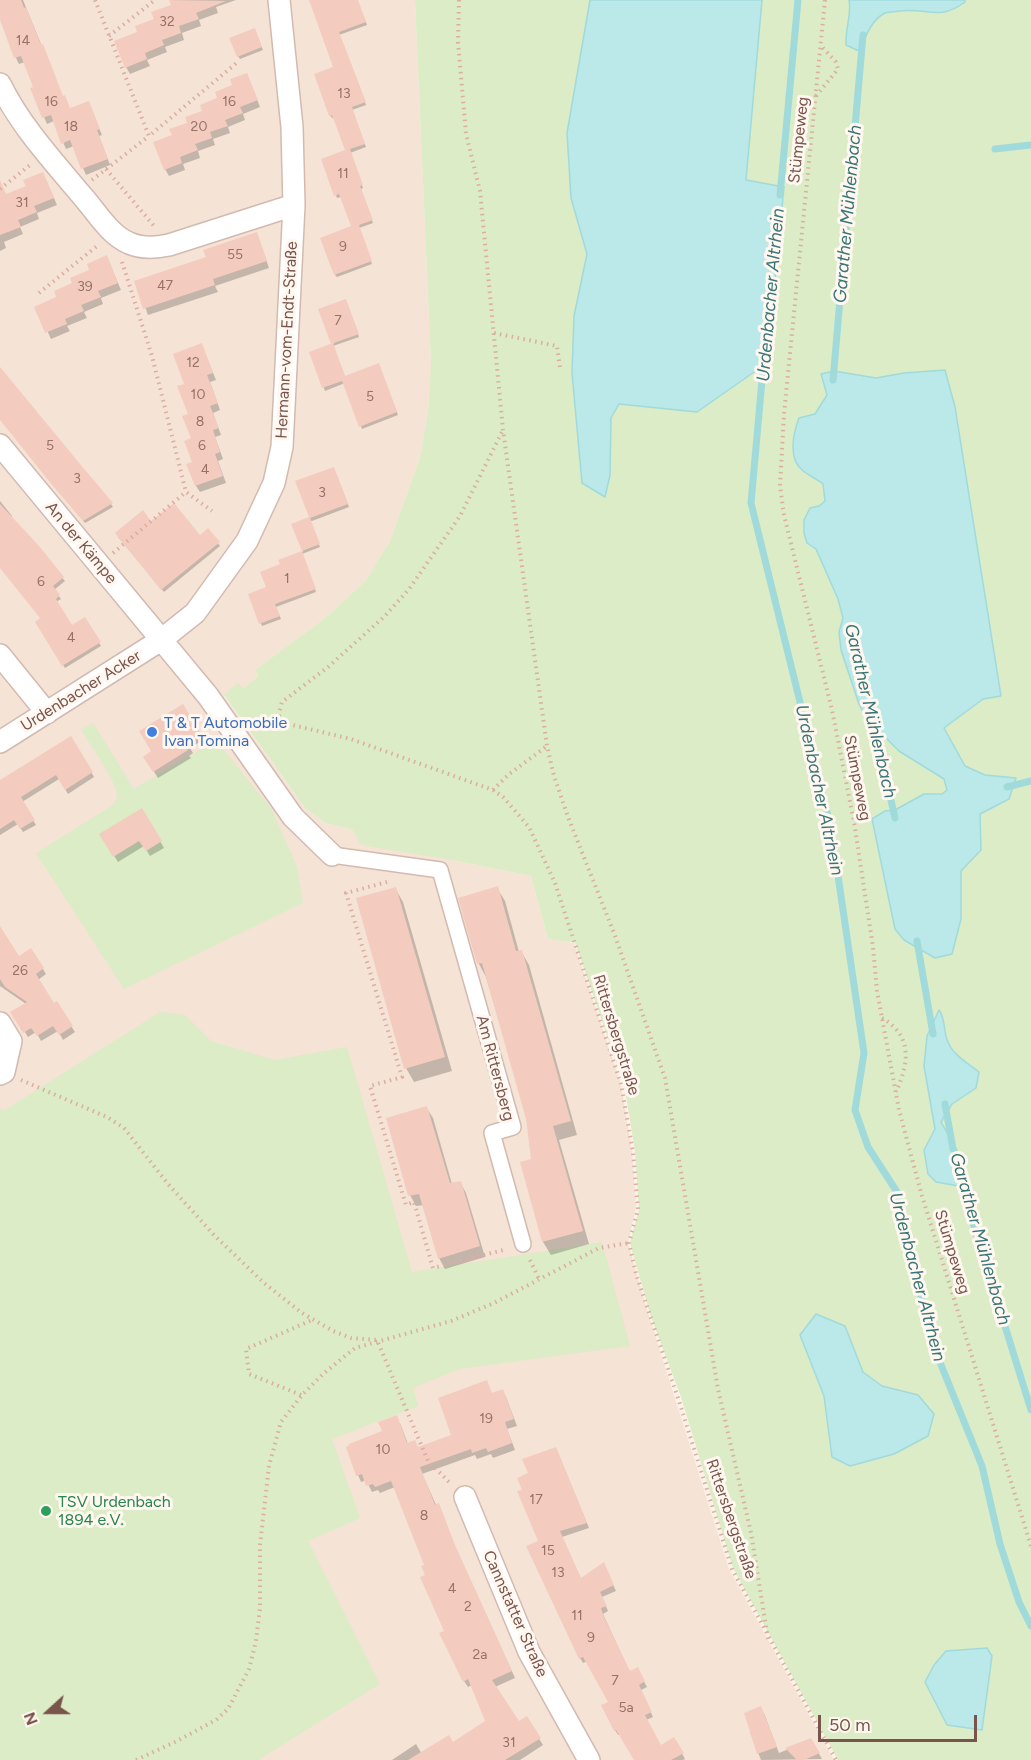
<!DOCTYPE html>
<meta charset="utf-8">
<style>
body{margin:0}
#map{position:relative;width:1031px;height:1760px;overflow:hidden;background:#fdf2e8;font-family:Figtree,sans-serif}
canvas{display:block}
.north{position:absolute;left:18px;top:1682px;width:60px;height:60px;-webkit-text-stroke:4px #fff7f0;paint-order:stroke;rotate:249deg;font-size:16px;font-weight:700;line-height:24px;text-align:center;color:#79544a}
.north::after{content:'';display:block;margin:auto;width:21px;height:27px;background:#79544a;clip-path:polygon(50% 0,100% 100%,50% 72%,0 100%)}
.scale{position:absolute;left:818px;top:1715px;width:159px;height:27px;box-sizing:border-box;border:3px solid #79544a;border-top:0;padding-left:8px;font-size:18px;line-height:21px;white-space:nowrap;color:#79544a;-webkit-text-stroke:4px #fff7f0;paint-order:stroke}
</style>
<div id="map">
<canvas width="1031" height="1760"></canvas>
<div class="north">N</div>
<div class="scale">50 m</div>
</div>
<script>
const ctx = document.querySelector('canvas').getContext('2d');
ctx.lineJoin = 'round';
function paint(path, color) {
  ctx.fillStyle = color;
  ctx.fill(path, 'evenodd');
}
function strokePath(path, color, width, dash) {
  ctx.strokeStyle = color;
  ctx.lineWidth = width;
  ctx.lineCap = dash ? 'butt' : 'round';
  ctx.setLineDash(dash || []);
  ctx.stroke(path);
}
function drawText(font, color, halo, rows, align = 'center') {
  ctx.font = font + ' Figtree,sans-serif';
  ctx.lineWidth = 6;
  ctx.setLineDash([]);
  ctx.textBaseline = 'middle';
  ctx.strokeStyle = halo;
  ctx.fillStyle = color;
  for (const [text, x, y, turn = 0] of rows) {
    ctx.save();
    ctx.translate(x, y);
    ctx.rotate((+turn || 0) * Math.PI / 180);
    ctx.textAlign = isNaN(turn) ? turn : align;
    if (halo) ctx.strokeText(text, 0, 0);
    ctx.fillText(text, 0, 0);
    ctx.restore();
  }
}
paint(new Path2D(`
 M0,0H415L431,364L428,411L420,458L390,541L366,580L329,615L255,670L258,676L243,689L224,696L305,808L325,823L353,830L452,860L531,876L548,939L574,943L621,1084L632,1152L636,1207L628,1243L648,1313L729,1569L834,1760H0Z`), '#f5e3d6');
paint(new Path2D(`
 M415,0H590L567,133L571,198L587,254L574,316L604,497L610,475L611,418L619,404L697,412L767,363L784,187L746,180L762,0H1031V1760H838L733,1568L681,1397L650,1314L630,1243L639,1210L635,1151L624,1084L575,943L548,939L531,876L452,860L361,845L353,830L325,823L305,808L224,695L238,683L243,689L258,676L255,670L329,615L366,580L390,541L420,458L428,411L431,364ZM945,370L1001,695L983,699L944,728L965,766L985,775L1016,778L1009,799L980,814L981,850L961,871V919L952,953L936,958L904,940L895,929L872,819L885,811L895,810L924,794H942L947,791L944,779L899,751L877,728H871L859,704L841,650L839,632L843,618L838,599L816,549L807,543L819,506L825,501L823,483L803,470L799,418L815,414L828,395L834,371L876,378L904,373ZM942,1014L948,1043L960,1058L979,1072L976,1088L952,1104L941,1122L959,1154L970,1187L936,1182L924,1150L935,1129L924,1066ZM845,1326L863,1372L882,1386L918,1395L832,1457L824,1396L800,1335Z
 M93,723L134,789L216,740L272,810L297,867L303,903L124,989L36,853L110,807C114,804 117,800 117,795C117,782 89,743 81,730Z
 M160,1012L185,1015L211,1041L275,1060L347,1047L412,1272L602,1242L630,1346L459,1369L413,1388L418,1406L332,1439L360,1518L308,1541L380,1684L258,1760H0V1109L5,1110Z`), '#dbecc6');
const water = new Path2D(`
 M590,0H762L746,180L784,187L767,363L697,412L619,404L611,418L610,475L605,497L582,483L572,373L574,316L587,254L571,198L567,133Z
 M849,0H965V2C938,22 927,7 899,11C895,12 888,12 885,13C871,20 865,38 859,51L846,45C845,28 852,15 849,0Z
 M945,370L955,407L1001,696L983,699L944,728L965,766L985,775L1016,778L1009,799L980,814L981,850L961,871V919L952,954L935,958L904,940L895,929L872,819L885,811L895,810L924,794H942L947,790L944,779L899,751L877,729L871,728L859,704L841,650L839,632L843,618L838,599L816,549L807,543L804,533V520L810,508L819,506L825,501L823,484C817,479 808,475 802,470C788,458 793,434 799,418L815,414L827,395L821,374L834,371L876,378L904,373Z
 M939,1010C946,1019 943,1032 948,1042C953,1055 969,1064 979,1072L976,1088L952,1104L941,1122L959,1154L970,1188L936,1182L928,1174L924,1150L935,1129L924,1066L927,1036Z
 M816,1314L845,1326L863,1372L882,1386L918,1395L934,1414L928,1436L894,1454L850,1466L832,1457L824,1396L800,1335Z
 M987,1648L992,1656L982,1730L947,1725L925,1682L934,1665L946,1651Z`);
paint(water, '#bbe8e8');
strokePath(water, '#a1dadb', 1.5);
paint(new Path2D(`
 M0,0H23L63,98L70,109L88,102L102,135L99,136L110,165L86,175L74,146L66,149L54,121L47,124L32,89L35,88L25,62L19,64L16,58L0,16Z
 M171,0H236L216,7L218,13L199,20L201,26L182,33L184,40L165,47L167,52L147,60L150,66L130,74L126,67L139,33L173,6Z
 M310,0H357L367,25L339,35L366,105L352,110L366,147L350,153L363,188L361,189L373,223L359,228L372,264L337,277L335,275L353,227L341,197L337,198L336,195L347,151L334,117L332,118L330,115L335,67Z
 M256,33L263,50L240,59L238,56Z
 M247,74L260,107L243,114L245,120L228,127L230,133L213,139L215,145L198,151L200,158L183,164L185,170L169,176L165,169L174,136Z
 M46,180L57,205L37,213L39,219L20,227L23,234L4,242L6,248L0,251V205Z
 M257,234L269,268L215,286L218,292L148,315L136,282L208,258Z
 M110,264L121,290L101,298L103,304L84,312L87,318L67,326L70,331L51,339L36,307L58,298L74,284Z
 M347,304L359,337L333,346L345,377L380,368L398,415L362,429L345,383L325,391L311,353L333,345Z
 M201,344L216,380L210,382L220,410L213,413L221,435L215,437L223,459L218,461L226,483L200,492L196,486L186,384Z
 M0,369L111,504L113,507L85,523L0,419Z
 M335,471L349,507L312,521L309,520L320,547L302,554L316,592L276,607L281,619L262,626L250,595L268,588L282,565L280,560L303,552L293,525L311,518L297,482Z
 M0,501L12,516V520L65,581L54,590L61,599L56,602L71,627L84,619L101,646L65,668L37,622L42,618L0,565Z
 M151,523L199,537L208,530L220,546L164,592L118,537Z
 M182,706L203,740L190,748L193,753L189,756L191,758L158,778L145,757L153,752Z
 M71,738L94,777L68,794L59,779L22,802L36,825L23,832L18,824L0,835V782Z
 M142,810L164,848L150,856L144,846L118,862L101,835Z
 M395,888L403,902L452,1071L414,1082L406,1068Z
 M497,888L505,901L519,952L521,951L529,965L577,1135L559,1140L589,1244L551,1255L543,1242L522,1163L532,1161L528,1119L486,977L479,964L460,899Z
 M0,939L18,958L31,950L46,974L38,980L54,1005L56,1003L75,1032L63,1040L58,1031L41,1041L36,1032L28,1037L12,1012L26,1004L0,986Z
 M426,1107L433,1118L452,1184L460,1182L466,1193L485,1257L445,1269L439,1258L424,1205L416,1206L410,1195Z
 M486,1382L492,1394L502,1390L506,1397L517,1426L507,1429L515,1450L493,1458L491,1454L477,1459L475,1455L422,1474L515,1678L495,1687L518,1723L526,1718L543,1745L520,1760H392L416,1744L422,1754L453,1744L487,1721L472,1685L468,1687L464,1681L427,1576L426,1566L395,1487L380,1493L378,1490L372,1492L366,1480L361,1482L358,1475L384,1432L400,1423L408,1444L418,1448L453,1435Z
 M556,1448L589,1528L562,1537L581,1579L606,1569L616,1591L602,1597L608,1611L603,1614L630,1673L637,1669L647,1687L641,1690L653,1717L646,1720L661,1747L674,1739L685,1759L683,1760H636L620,1734L618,1735L615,1730L610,1702L587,1661L583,1663L580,1658L528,1547L540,1542L524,1490L529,1474Z
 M764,1713L779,1753L811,1740L822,1759L761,1760L750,1732Z`), '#0003');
strokePath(new Path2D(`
 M995,149L1031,145
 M780,195L798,0
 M764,358L751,503L831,828L864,1053L855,1110L868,1147L897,1192L931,1340L982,1466L1000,1544L1019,1602L1031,1626
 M833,380L863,35
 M873,721L895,818
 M1007,787L1031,781
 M917,941L933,1034
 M945,1104L953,1149
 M959,1178L1031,1410`), '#a1dadb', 7);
paint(new Path2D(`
 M0,0H21L24,8L26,7L41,45L43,44L63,96L65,95L70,108L89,101L100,129L97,130L108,159L81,169L70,140L61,144L51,115L42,118L30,88L33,87L21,56L14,58L0,20Z
 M169,0L226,1L196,13L199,19L179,26L181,33L162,40L164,45L145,53L147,59L125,68L114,41L137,32L135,26L154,19L151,12L171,5Z
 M309,0H358L366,22L339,32L366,102L352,107L365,144L350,149L363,185L360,186L373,220L359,225L372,261L334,275L320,238L351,226L339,194L334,196L321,159L345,150L332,115L329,116L314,74L333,67Z
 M255,28L262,47L237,57L229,38Z
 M247,73L258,100L240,107L243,113L225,120L228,126L210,132L212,138L195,144L198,150L180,157L182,163L164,170L153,142L172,135L169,129L187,123L185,117L202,111L200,105L217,98L215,92L232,85L230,79Z
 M43,172L54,198L34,206L37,212L18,220L21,227L0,235V180L6,194L26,186L23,180Z
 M257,232L267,261L213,279L215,285L143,309L134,281L206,257L203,250Z
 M107,255L118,283L98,291L101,297L81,305L84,311L65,319L67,324L45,333L34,307L56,297L54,291L72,283L70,278L89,270L87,264Z
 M346,299L359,334L331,344L318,309Z
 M202,343L213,373L207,375L218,403L210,406L219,428L213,430L220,452L215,454L223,476L195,486L186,464L192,462L184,441L191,438L182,416L188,414L177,386L184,384L173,354Z
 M333,343L345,376L379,363L397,412L359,427L342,381L322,388L309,352Z
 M0,367L80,464L113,503L83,521L53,486L0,420Z
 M334,467L348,504L310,518L320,544L302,551L291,524L309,517L295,481Z
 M174,503L200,535L208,528L220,542L161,590L115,533L143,510L151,521Z
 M0,504L40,547L64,577L53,586L60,595L56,599L72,625L85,617L101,642L62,666L35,622L40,618L0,568Z
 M302,551L316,589L275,604L280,616L259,624L248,594L266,587L260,572L280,564L278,560Z
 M183,704L200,732L187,740L191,746L187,748L188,750L153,772L143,757L151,751L139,731Z
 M71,736L93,772L65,790L56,775L21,797L35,820L20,829L14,820L0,829V780Z
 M142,808L162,841L146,851L139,841L113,857L99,834Z
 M498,886L516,951L522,950L571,1121L553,1126L583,1231L542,1242L520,1162L531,1159L526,1119L482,963L477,964L458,898Z
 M396,887L445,1057L404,1069L356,898Z
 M0,926L19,956L31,948L44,968L36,974L54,1003L57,1001L73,1026L59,1035L53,1026L37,1036L31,1028L23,1033L10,1012L27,1002L5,987L0,979Z
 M427,1106L450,1183L461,1181L480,1246L438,1259L419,1194L408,1196L386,1118Z
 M487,1380L492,1393L503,1389L514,1419L505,1422L512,1443L488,1452L486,1448L472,1453L471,1449L420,1467L435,1505L439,1503L455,1545L512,1671L492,1680L519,1721L527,1716L541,1738L505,1760H408L449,1735L453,1742L485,1721L468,1679L463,1682L439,1633L444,1631L420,1577L425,1575L421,1566L424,1565L391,1481L375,1487L373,1484L366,1486L362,1474L356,1476L346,1447L349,1445V1444L382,1431L378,1422L397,1415L407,1443L415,1440L418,1447L451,1435L438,1398Z
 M556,1447L587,1523L560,1531L581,1578L604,1562L614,1585L600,1592L607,1606L601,1608L604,1617L630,1671L638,1667L645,1681L639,1685L652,1712L645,1715L661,1745L674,1737L684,1753L671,1760H634L616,1730L614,1731L601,1705L608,1702L583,1657L579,1659L526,1546L538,1541L517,1491L522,1490L517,1478L528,1473L522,1459Z
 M761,1706L777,1747L757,1754L744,1713Z
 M811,1738L820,1753L804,1760H797L785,1748Z`), '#f4ccbf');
const pedestrian = new Path2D(`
 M332,855L440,870L513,1127L492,1133L523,1244`);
const minor = new Path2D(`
 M0,84C21,127 54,162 84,198C97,213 110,235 129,243C142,249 155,248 169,245L294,205
 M0,445L208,696L293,817L332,855
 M0,655L47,713
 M0,742L161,640L195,613L247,541L274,483L282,447L294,205L292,127L279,0
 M0,1023L11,1041L4,1072L0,1074
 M465,1497L529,1652L589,1760`);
strokePath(pedestrian, '#d3bab0', 18);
strokePath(minor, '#d3bab0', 24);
strokePath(new Path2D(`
 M95,0L149,136L239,61
 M459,0L458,42L466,134L480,191L503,430L547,746L554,776L568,817L614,933L665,1078L718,1389L751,1533L768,1639
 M825,0L784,414L780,486L784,515L832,710L854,822L873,947L877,991L899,1110L922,1196L1031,1546
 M109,36L155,0
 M816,96L838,69L836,62L821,46
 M106,169L154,226
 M92,180L149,136
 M0,189L30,165
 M122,262L152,356L186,492L212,511
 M39,293L97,246
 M494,333L557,346L560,368
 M113,553L186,492
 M279,722V713L282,702L328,667L385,616L409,589L460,516L503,430
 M252,723L276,721L351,739L493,790L503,797L529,827L555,883L621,1084L633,1152L638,1209L629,1243L636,1274L678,1398L732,1569L836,1760
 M493,790L508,775L547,746
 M387,882L346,893L402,1077L370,1086L406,1205L414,1202L433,1268L507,1249
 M882,1018C913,1036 909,1063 896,1092
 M21,1080L107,1117L124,1128L168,1184L214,1235L264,1283L302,1313L333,1331L351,1338L377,1340L428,1461L451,1484
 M530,1260L539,1279
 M301,1395L249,1374L246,1349L312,1320
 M136,1760L175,1742L216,1720L228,1709L249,1669L256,1641L260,1608V1545L269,1466L281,1422L302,1395L323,1374L355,1348L451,1321L494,1303L599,1248L629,1243`), '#daaea1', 4, [1.5, 4.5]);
strokePath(pedestrian, '#fff', 15);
strokePath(minor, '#fff', 21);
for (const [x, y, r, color] of [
 [152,732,6,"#3f7fe0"],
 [46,1511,6,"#2e9e5b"]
]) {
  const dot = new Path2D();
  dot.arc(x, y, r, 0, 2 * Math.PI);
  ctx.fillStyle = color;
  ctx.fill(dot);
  strokePath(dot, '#fff7f0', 2);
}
drawText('14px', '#987267', null, [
 ["32",167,22],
 ["14",23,41],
 ["13",344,94],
 ["16",51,102],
 ["16",229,102],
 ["18",71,127],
 ["20",199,127],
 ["11",343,174],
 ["31",22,203],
 ["9",343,247],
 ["55",235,255],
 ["47",165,286],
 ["39",85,287],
 ["7",338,321],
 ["12",193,363],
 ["10",198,395],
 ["5",370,397],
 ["8",200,422],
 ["5",50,446],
 ["6",202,446],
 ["4",205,470],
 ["3",77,479],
 ["3",322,493],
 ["1",287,579],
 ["6",41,582],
 ["4",71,638],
 ["26",20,971],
 ["19",486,1419],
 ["10",383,1450],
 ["17",536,1500],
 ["8",424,1516],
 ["15",548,1551],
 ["13",558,1573],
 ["4",452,1589],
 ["2",468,1607],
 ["11",577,1616],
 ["9",591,1638],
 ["2a",480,1655],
 ["7",615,1681],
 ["5a",626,1708],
 ["31",509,1743]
]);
drawText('16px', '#79544a', '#fff7f0', [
 ["Stümpeweg",799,140,-84],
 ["Hermann-vom-Endt-Straße",287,340,-87],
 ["An der Kämpe",81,543,50],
 ["Urdenbacher Acker",81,691,-32],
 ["Stümpeweg",857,778,79],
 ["Rittersbergstraße",616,1035,73],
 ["Am Rittersberg",495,1068,75],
 ["Stümpeweg",952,1252,73],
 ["Rittersbergstraße",731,1519,71],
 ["Cannstatter Straße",515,1614,66]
]);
drawText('16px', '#366cbe', '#fff7f0', [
 ["T & T Automobile",164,723],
 ["Ivan Tomina",164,741]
], 'left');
drawText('16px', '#27864d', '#fff7f0', [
 ["TSV Urdenbach",58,1502],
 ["1894 e.V.",58,1520]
], 'left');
drawText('italic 18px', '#3a7677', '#fff7f0', [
 ["Garather Mühlenbach",848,214,-85],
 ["Urdenbacher Altrhein",771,295,-85],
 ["Garather Mühlenbach",870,711,77],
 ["Urdenbacher Altrhein",819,790,78],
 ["Garather Mühlenbach",980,1239,74],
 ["Urdenbacher Altrhein",917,1277,75]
]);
</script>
